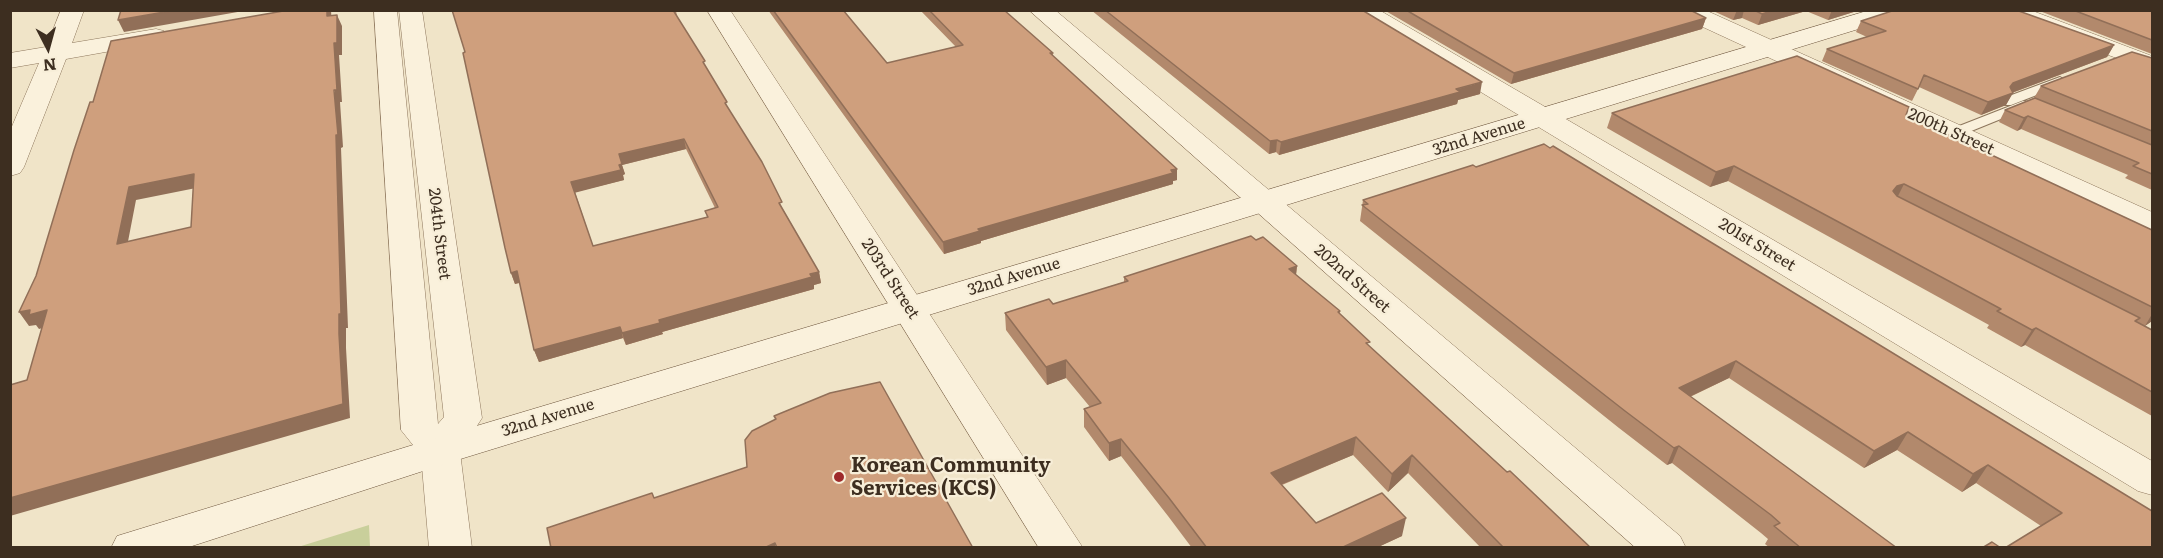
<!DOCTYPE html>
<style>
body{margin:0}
#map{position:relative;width:2163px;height:558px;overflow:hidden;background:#f0e4c8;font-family:Literata,serif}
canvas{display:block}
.frame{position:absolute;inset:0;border:12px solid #3d2e20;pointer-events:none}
.north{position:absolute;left:18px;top:18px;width:60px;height:60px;-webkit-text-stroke:4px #f7eed8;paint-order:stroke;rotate:174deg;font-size:16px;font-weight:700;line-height:24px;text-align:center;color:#3d2e20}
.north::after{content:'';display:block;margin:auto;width:21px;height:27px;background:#3d2e20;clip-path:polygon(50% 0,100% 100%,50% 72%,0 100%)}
</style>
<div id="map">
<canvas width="2163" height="558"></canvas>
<div class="frame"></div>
<div class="north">N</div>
</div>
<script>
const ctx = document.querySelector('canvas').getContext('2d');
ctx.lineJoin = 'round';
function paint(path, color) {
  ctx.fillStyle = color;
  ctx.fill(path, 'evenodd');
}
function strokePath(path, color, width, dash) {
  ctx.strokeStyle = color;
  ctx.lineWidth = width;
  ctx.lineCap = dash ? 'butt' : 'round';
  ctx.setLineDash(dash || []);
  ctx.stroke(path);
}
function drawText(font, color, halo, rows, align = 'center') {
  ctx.font = font + ' Literata,serif';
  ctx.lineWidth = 4.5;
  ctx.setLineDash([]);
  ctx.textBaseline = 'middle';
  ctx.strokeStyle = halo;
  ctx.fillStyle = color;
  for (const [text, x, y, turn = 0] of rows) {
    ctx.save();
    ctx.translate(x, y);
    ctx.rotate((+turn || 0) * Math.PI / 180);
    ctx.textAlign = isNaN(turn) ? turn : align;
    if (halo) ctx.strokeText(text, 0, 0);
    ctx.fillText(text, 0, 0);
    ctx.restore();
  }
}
paint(new Path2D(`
 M369,525L370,547H298Z`), '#c9cf9b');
const lane = new Path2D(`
 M2060,77L2066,81L2065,84L2011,105H2001L1999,102L2001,99Z
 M2023,101L2028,102L2030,105L2028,108L1959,136L1954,137L1947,133L1949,130Z`);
const street = new Path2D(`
 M61,10H84L72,43L156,29L164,31L168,36L164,41L156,43L66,59L24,167L20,173L10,176V131L39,63L10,68V53L46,47Z
 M374,10H397L438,424L444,417L399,10H422L482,418L460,452L472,548H429L421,455L401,430Z
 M707,10H730L1083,548H1039Z
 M1029,10H1055L1680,536L1686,548H1636Z
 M1351,10H1379L2152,461V495L2138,491L1354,15Z
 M1674,10H1705L2152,212V232L2141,230L1677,15Z
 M1996,10H2030L2152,56V71L1999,15Z`);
const secondary = new Path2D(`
 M1870,10H1907L1904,15L454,461L186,548H111L117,536L426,441Z`);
strokePath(lane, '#8d765c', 2);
strokePath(street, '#8d765c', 1);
strokePath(secondary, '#6f573f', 1);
paint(lane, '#faf1dc');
paint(street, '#faf1dc');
paint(secondary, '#faf1dc');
paint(new Path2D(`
 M452,10H676L677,17L706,67L784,211L819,272L821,283L814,285V289L662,332L663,334L626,345L623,338L539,362L534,350L520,283L515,284L511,273L465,52ZM686,149L715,208L705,211L707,217L593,246L575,192L624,180L623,175L625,174L622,165Z
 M768,10H843L887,63L956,47L920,10H1004L1053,53V56L1177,169V180L1173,181V184L981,241V243L944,254Z
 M1091,10H1362L1480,94L1458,100L1457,104L1279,155L1276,152L1269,154Z
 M1384,10H1690L1706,18L1702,29L1511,84Z
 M1711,10H1860L1828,20L1806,11L1758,25L1742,18L1733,20Z
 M2037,10H2152V54Z
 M1861,21L2114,45L2107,57L2012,93L2006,105L1981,115L1919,87L1912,101L1822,61L1827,49L1867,37L1856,32Z
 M2152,59V190L2125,178L2128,175L2021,129L2017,131L1999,122L2005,110L2034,98L2041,86Z
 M1612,113L1906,115L2152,230V321L2145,326L2152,330V416L2025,345L2021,347L1987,328L1989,325L1728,181L1710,187L1607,128Z
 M1363,200L2152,511L2041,526L1976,483L1962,492L1897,450L1864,468L1729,378L1690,397L1897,548H1770L1765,544L1768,539L1761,533L1672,463L1667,465L1619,428L1360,221Z
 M1256,240L1297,266L1296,275L1340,311V314L1369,346L1591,548H1481L1408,473L1388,492L1353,455L1282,485L1316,523L1402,536L1376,548H1192L1168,516L1121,456L1109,461L1084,427V409L1090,407L1066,378L1047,385L1006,330L1005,313L1053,304L1124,282V277Z`), '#b2896c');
paint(new Path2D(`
 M176,10H249L124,32L118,20Z
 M327,10H331L332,28L327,16Z
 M1737,10H1744L1742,18L1733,20Z
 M1774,10H1807L1806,11L1758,25L1762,14Z
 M1832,10H1860L1828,20Z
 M337,15L342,26V55H339L342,102H340L343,147L341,148L348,328H346V348L350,418L10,516V498L339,334L334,43Z
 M1706,18L1702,29L1511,84L1514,73Z
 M2114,45L2107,57L2006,95L2013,93L2006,105L1981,115L1988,102L2010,87L2013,83Z
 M1482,82L1480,94L1458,100L1457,104L1279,155L1281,142Z
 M2028,116L2021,129L2017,131L2024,118Z
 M684,139L686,149L622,165L625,174L623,175L624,180L574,193L571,182L619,165V154Z
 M1277,140L1276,152L1269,154L1270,141Z
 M1734,166L1728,181L1710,187L1716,172Z
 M1177,169V180L1173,181V184L981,241V243L944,254L943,242L978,229Z
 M194,174L201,187L136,200L125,257L117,244L129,187Z
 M1904,184L1896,200L1893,191L1897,186Z
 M1297,266L1295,283L1289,269Z
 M517,271L521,282L515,284L511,273Z
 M819,272L821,283L814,285V289L662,332L663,334L626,345L622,333L659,320Z
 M30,310H47L56,324L39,329L36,325L29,326L19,312Z
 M2152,314V321L2145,326Z
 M620,327L623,338L539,362L534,350Z
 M2036,328L2025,345L2021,347L2032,330Z
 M1066,360V378L1047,385L1046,367Z
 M1736,361L1729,378L1672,405L1679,388Z
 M1908,432L1897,450L1864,468L1874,451Z
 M1356,437L1353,455L1268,490L1271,473Z
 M1121,439V456L1109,461V443Z
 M1679,446L1672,463L1667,465L1674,448Z
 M1412,455L1408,473L1388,492L1392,474Z
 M1988,465L1976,483L1962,492L1973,474Z
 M1406,518L1402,536L1376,548H1341Z
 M775,543L776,548H764Z`), '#916f58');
const building = new Path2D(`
 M121,10H176L118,20Z
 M289,10H327V16L337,15V43H334L337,90H334L338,135H336L341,314H339V334L343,404L10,498V385L27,380L47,310L29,315L30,310L19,312L36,276L74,150L90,102H93L111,41ZM194,174L191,227L117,244L129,187Z
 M452,10H673L705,61L703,62L727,102L725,103L762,162L782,202L779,203L819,272L810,274L812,277L659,320L660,323L622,333L620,327L534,350L517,271L511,273L505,248L463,53L465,52ZM684,139L718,207L705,211L708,217L593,246L571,182L621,170L619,165L622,164L619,154Z
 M773,10H843L887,63L963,45L929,10H1004L1053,53H1050L1177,169L1171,170L1173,173L978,229L980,231L943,242Z
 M1105,10H1362L1482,82L1456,89L1460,92L1281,142L1277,140L1270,141Z
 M1406,10H1690L1706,18L1514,73Z
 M1754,10H1774L1762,14Z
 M1895,10H2016L2114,45L2013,83L2010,87L2013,93L1988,102L1924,75L1918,89L1827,49L1886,31L1861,21Z
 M2073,10H2152V40Z
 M2132,52L2152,58V131L2041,86Z
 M1797,56L1909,107L1906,115L2152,230V307L1904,184L1897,186L1893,191L1897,196L2140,318L2135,321L2152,330V392L2036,328L2032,330L1997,311L2001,309L1734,166L1716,172L1612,113Z
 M2035,98L2152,145V174L2133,166L2139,163L2028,116L2024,118L2005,110Z
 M1544,144L1550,148L1553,146L2152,511V548H2005L2062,513L1988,465L1973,474L1908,432L1874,451L1736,361L1679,388L1897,548H1801L1774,526L1780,523L1771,515L1679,446L1674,448L1625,411L1362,205L1368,204L1363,200L1473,165L1476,167Z
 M1251,236L1256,240L1263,237L1297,266L1289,269L1340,311L1338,312L1370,342L1366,343L1507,472L1510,471L1591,548H1504L1412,455L1392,474L1356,437L1271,473L1316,523L1382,493L1406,518L1341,548H1207L1169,498L1121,439L1109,443L1084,409L1101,403L1066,360L1046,367L1005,313L1049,299L1053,304L1128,281L1124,277Z
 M880,382L973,548H777L775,543L764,548H551L547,528L652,493L654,498L747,467L745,440L752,431L776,419L774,416L830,393Z
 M1992,542L2001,548H1982Z`);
paint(building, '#cf9f7d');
strokePath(building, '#916f58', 1.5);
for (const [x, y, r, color] of [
 [839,477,6,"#9e2a2b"]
]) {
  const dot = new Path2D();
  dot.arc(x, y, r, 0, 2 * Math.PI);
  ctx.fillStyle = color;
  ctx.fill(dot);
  strokePath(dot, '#f7eed8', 2);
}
drawText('16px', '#3d2e20', '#f7eed8', [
 ["200th Street",1951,132,24],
 ["32nd Avenue",1479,137,-17],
 ["204th Street",439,234,83],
 ["201st Street",1757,245,31],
 ["32nd Avenue",1014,277,-17],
 ["203rd Street",890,279,57],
 ["202nd Street",1352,279,41],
 ["32nd Avenue",548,418,-17]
]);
drawText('bold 20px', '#3d2e20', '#f7eed8', [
 ["Korean Community",851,466],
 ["Services (KCS)",851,489]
], 'left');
</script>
